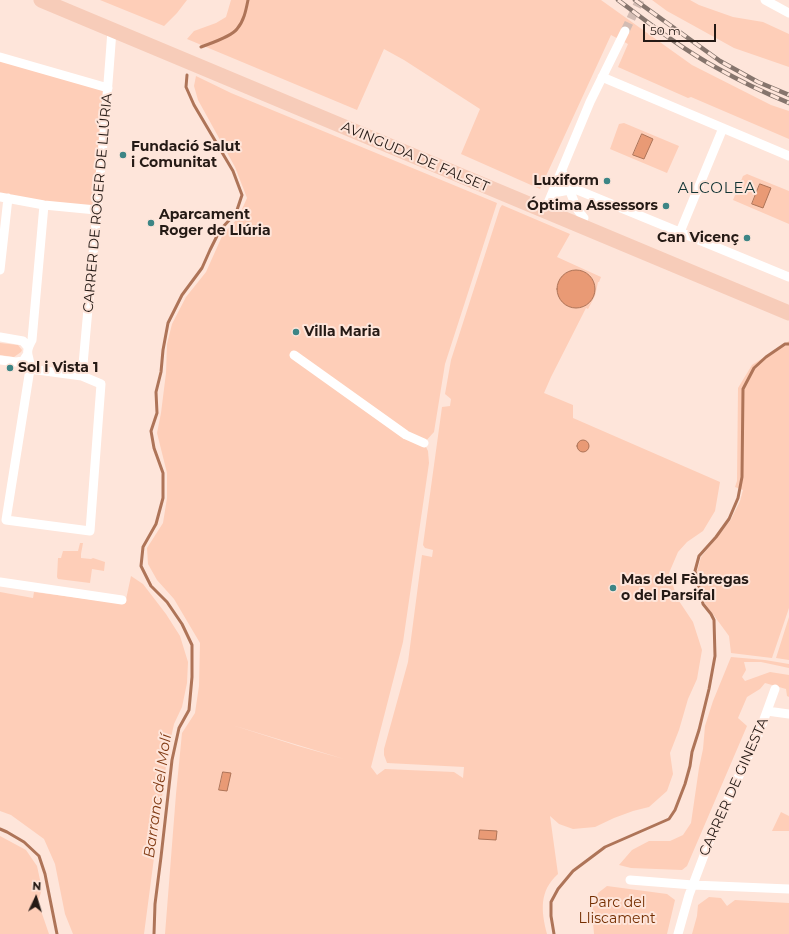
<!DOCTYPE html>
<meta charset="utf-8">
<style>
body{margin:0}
#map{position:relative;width:789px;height:934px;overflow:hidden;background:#fee5da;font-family:Montserrat,sans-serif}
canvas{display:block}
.north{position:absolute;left:16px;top:878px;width:40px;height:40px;-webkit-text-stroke:3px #fee5da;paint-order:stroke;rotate:4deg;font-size:11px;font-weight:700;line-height:16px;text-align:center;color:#251a15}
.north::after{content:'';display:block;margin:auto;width:14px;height:18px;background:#251a15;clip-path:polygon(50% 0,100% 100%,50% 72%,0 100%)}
.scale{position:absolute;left:643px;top:24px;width:73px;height:18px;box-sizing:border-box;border:2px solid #251a15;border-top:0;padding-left:5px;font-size:12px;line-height:14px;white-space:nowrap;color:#251a15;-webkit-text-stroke:3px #fee5da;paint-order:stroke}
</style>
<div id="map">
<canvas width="789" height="934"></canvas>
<div class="north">N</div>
<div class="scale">50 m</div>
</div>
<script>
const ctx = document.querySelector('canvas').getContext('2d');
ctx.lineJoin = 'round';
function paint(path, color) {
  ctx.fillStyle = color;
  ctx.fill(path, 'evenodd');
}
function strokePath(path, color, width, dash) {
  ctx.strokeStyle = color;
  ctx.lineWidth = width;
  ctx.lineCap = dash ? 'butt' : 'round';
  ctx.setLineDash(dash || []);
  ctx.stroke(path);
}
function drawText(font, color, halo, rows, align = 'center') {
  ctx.font = font + ' Montserrat,sans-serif';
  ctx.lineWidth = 4;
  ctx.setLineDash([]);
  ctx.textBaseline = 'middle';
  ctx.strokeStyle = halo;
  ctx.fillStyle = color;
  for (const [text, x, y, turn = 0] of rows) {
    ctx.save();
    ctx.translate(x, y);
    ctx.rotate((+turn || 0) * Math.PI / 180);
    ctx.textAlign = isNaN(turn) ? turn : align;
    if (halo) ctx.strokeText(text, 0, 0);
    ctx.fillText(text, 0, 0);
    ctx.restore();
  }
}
paint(new Path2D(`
 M100,0H187L177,13L164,26Z
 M231,0H601L692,65L771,105L789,111V139L691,97L688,98L618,67L628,44L611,35L540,189L461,154L480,109L404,60L384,49L357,110L187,39L194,31L216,23L226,17Z
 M652,0H690L699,5L733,17L763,22L789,34V67L734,48L667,11Z
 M0,57L108,88L96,210L0,197Z
 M196,76L231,93L497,203L445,364L434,432L424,443L428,451L429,463L403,642L371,767L377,775L385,769L454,772L463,778L464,767L387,763L384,755V749L408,662L422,555L432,557L433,550L425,548L423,545L442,407L450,406L451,399L445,394L451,360L500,208L502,205L570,234L557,257L601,277L599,282H598L595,296L588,309L586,308L551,377L544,393L573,405V418L720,482L715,511L703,531L687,542L678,552L669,573L677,598L693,622L702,650L697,679L688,699L679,730L670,753L673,774L667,791L649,807L633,811L614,818L595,827L573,829L559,824L550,816L558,874C539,891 541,911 547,934H165L176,794L182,733L195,713L199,686L200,643L174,599L157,580L148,564L147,548L163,523L167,498V473L157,433L161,413L166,373L167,344L172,324L186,297L206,272L223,234L238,218L247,198L235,167L198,100L194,86ZM232,725L344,759L298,746Z
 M624,123L679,146L667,173L610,149L619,124Z
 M747,174L789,191V224L733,200L743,176Z
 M789,341V608L772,658L731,653L729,636L704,602L697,572L701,557L730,521L740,501L743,490L735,487L737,481L738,388L752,365Z
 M0,343L18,345L22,350L21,352L14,357L0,355Z
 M80,543H83L81,554V558L91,559L93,558L105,562L104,571L92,569L90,583L58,579L57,577L58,558H61L63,551H78Z
 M131,576L143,584L166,614L180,636L188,662L187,683L182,707L174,724L168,751L144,934H73L65,914L55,864L44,839L11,815L0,811V592L33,598L34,592L125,604Z
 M789,617V660L776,658Z
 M731,657L765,660L789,664V668L761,662H744L746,670L742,677L745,681L770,672L789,675V697L787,696L786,689L765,683L760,689L747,697L738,718L747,726L687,866L682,870L631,868L619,865L632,850L649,841H670L683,835L691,823L699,768L703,749L705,726L713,701Z
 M781,812L789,816V831H772Z
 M0,836L26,850L37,866L42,889L38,902L49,934H0Z
 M607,886L667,894L675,900L667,934H594L592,911L598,893Z
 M709,897L721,898L727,906L735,900L789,903V934H692L697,916L698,905Z`), '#feceb8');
const water = new Path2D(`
 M642,134L653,139L644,159L633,155Z
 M760,184L771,188L763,208L752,204Z
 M557 289a19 19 0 1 1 38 0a19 19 0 1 1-38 0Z
 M577 446a6 6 0 1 1 12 0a6 6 0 1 1-12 0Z
 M223,772L231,773L227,791L219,790Z
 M480,830L497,831L496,840L479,839Z`);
paint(water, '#e99a75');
strokePath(water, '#ae7458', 1);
strokePath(new Path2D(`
 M201,47C211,43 231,37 237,29C244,21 246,10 248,0
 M0,829L7,832L24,842L39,856L45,874L57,934
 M154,934L155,904L161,857L172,760L179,728L189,710L192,677V645L182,624L167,602L151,586L141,566L143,547L156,524L163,498V473L154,448L151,431L157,413L156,392L161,372L163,350L168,323L182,295L202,268L210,250L220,230L236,213L242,195L233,171L194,105L186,87L187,75
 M554,934L551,916V902L558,889L573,871L605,847L669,819L675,810L685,784L690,766L692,752L699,730L709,689L715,656L714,620L711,614L703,604L695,571L699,556L716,537L729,519L738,498L742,477L743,389L754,368L766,357L785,344H789`), '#ae7458', 3);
strokePath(new Path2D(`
 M625,31L640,0`), '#d3bcb3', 9, [9, 4.5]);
strokePath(new Path2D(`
 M765,0L789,13
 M0,57L108,88
 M602,77L789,156
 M562,171L577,209L584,218
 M553,193L575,189L789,277
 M0,197L44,205L96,210
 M548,203L590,102L625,31
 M680,232L723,128
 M0,270L8,198
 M0,337L23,341L28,347
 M294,355L406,435L424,443
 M0,360L16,362L23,361L27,355
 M30,369L82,376L101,384L90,531L6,520L30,369C31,355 23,356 32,340L44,205
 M82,376C92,261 104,145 112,30
 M0,582L122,600
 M767,711L789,714
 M630,880L693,885L789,889
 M678,934L689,895L714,829L759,733L775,689`), '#fff', 9);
strokePath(new Path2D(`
 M41,0L789,313`), '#f7ccb9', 15);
const rail = new Path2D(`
 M618,0C650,24 682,49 717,68C740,81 765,93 789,103
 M635,0L720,61L758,82L789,95`);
strokePath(rail, '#86756d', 4.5);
strokePath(rail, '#fee5da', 3, [9]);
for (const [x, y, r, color] of [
 [123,155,4,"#3d8585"],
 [607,181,4,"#3d8585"],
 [666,206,4,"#3d8585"],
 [151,223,4,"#3d8585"],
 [747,238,4,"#3d8585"],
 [296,332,4,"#3d8585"],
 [10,368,4,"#3d8585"],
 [613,588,4,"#3d8585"]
]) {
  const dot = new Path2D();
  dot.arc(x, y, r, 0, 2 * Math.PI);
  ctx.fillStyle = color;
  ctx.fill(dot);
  strokePath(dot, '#fee5da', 1.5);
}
drawText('bold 14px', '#251a15', '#fee5da', [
 ["Fundació Salut",131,147],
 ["i Comunitat",131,163],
 ["Luxiform",599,181,"right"],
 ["Óptima Assessors",658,206,"right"],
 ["Aparcament",159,215],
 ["Roger de Llúria",159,231],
 ["Can Vicenç",739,238,"right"],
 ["Villa Maria",304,332],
 ["Sol i Vista 1",18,368],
 ["Mas del Fàbregas",621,580],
 ["o del Parsifal",621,596]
], 'left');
drawText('14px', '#251a15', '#fee5da', [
 ["AVINGUDA DE FALSET",415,157,23],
 ["CARRER DE ROGER DE LLÚRIA",98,203,-85],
 ["CARRER DE GINESTA",734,787,-66]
]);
drawText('14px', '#742e01', '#fee5da', [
 ["Parc del",617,903],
 ["Lliscament",617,919]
]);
ctx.letterSpacing = '1px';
drawText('15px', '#113434', '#fee5da', [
 ["ALCOLEA",717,189]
]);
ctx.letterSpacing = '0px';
drawText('italic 15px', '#813a13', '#fee5da', [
 ["Barranc del Molí",158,796,-82]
]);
</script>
